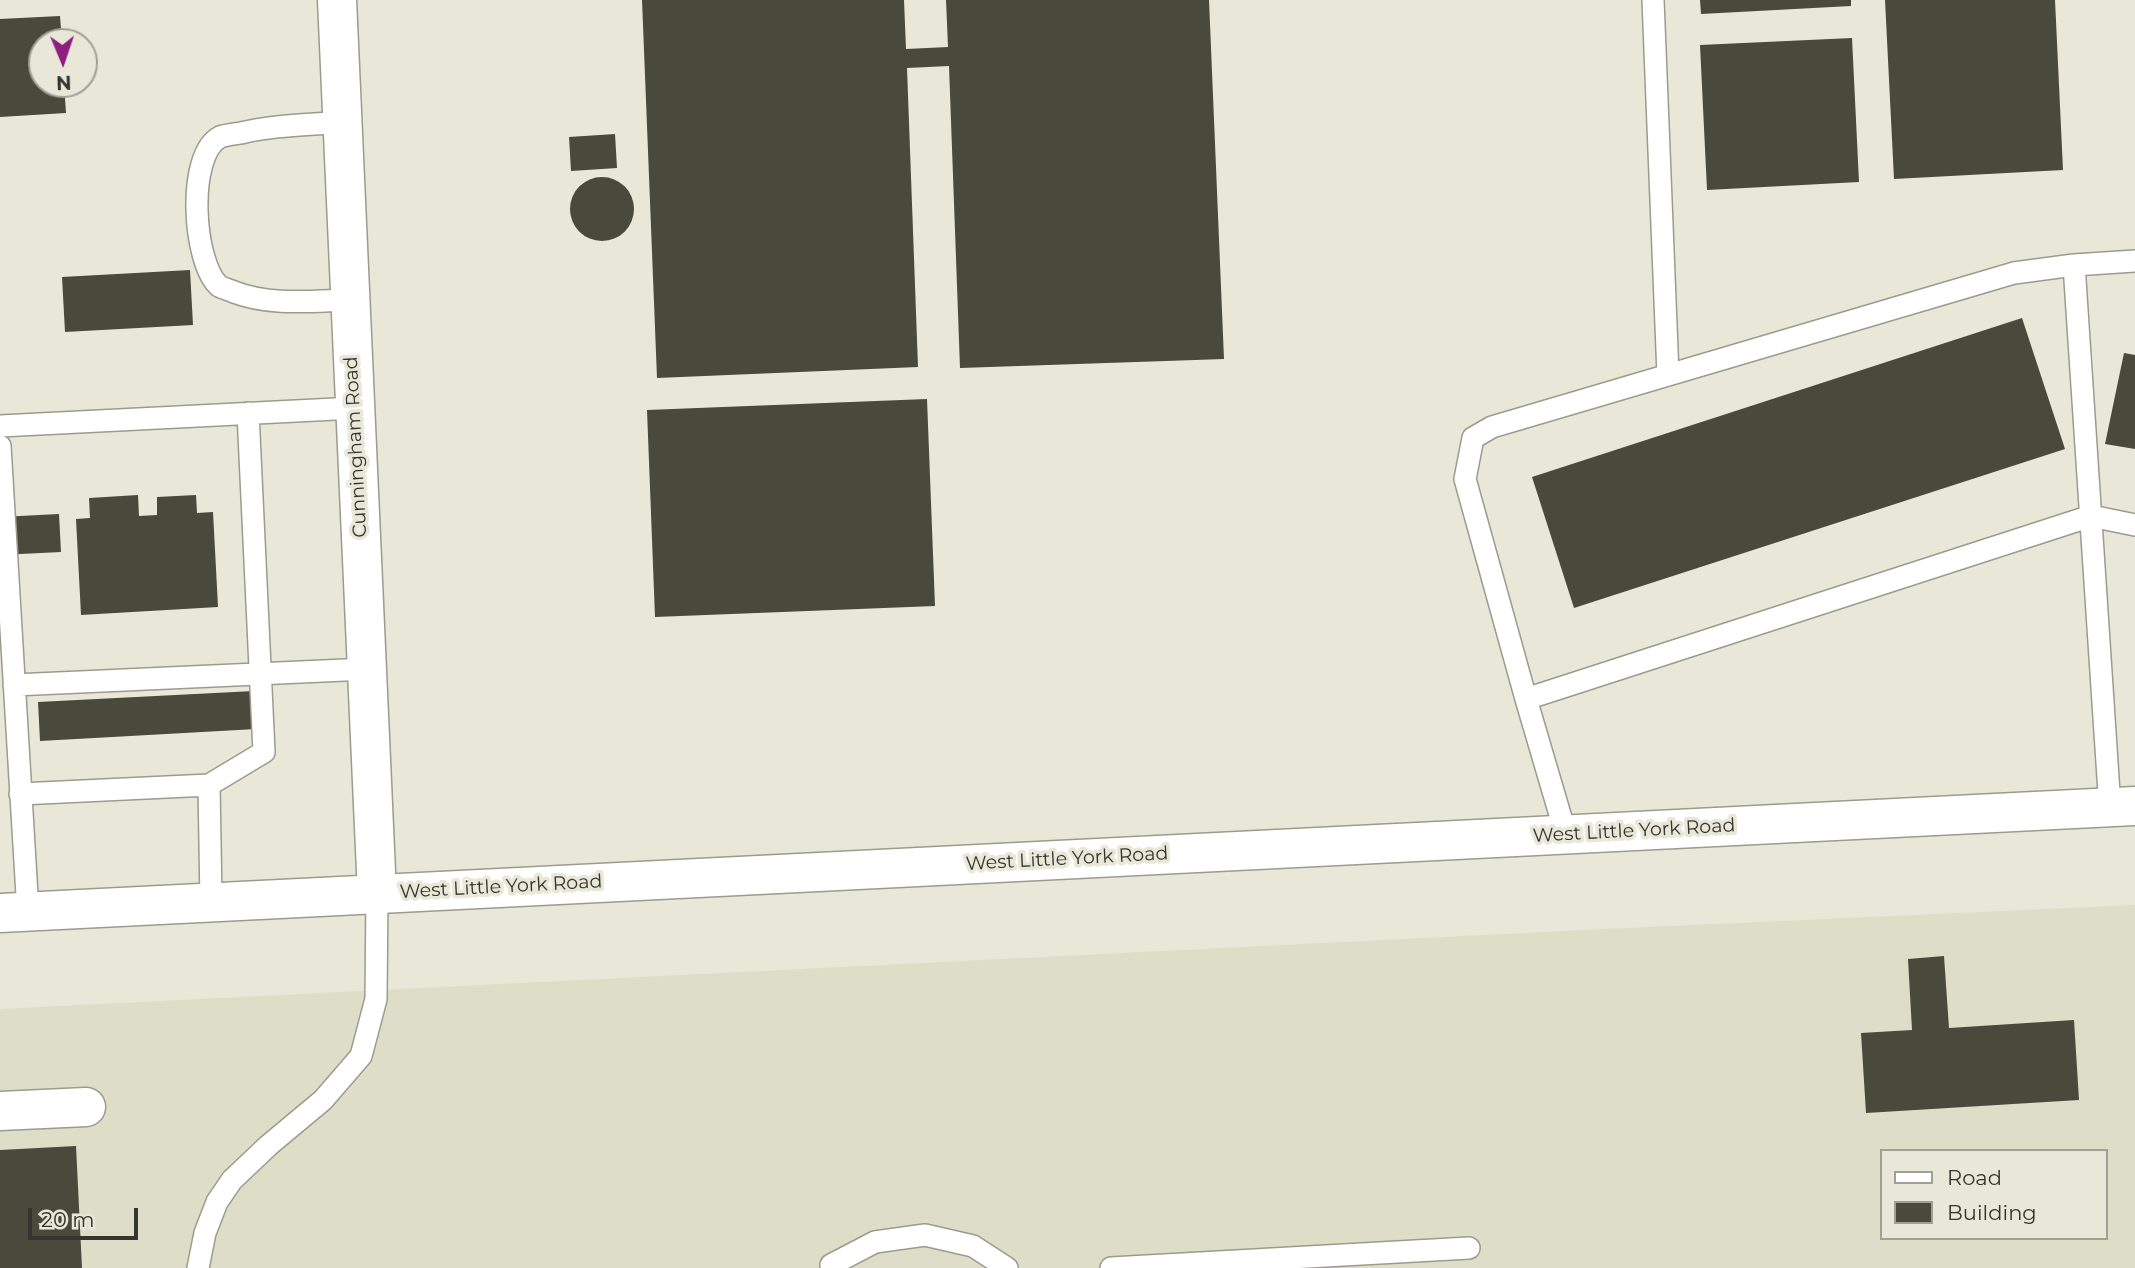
<!DOCTYPE html>
<style>
body{margin:0}
#map{position:relative;width:2135px;height:1268px;overflow:hidden;background:#e8e7d8;font-family:Montserrat,sans-serif}
canvas{display:block}
.legend{position:absolute;left:1880px;top:1149px;width:228px;height:91px;box-sizing:border-box;background:#e8e7d8;border:2px solid #a0a094;margin:0;padding:9px 12px;list-style:none;font-size:21px;color:#35352f}
.legend li{display:flex;align-items:center;gap:14px;height:35px}
.legend b{width:35px;border:2px solid #a0a094}
.north{position:absolute;left:28px;top:28px;width:70px;height:70px;box-sizing:border-box;background:#e8e7d8;border:2px solid #a0a094;border-radius:50%;rotate:178deg;font-size:19px;font-weight:700;line-height:28px;text-align:center;color:#35352f}
.north::after{content:'';display:block;margin:auto;width:24px;height:32px;background:#8d1d7f;clip-path:polygon(50% 0,100% 100%,50% 72%,0 100%)}
.scale{position:absolute;left:28px;top:1208px;width:110px;height:32px;box-sizing:border-box;border:4px solid #35352f;border-top:0;padding-left:9px;font-size:21px;line-height:24px;white-space:nowrap;color:#35352f;-webkit-text-stroke:5px #e8e7d8;paint-order:stroke}
</style>
<div id="map">
<canvas width="2135" height="1268"></canvas>
<ul class="legend">
<li><b style="height:9px;background:#fff"></b>Road</li>
<li><b style="height:19px;background:#49493c"></b>Building</li>
</ul>
<div class="north">N</div>
<div class="scale">20 m</div>
</div>
<script>
const ctx = document.querySelector('canvas').getContext('2d');
ctx.lineJoin = 'round';
function paint(path, color) {
  ctx.fillStyle = color;
  ctx.fill(path, 'evenodd');
}
function strokePath(path, color, width, dash) {
  ctx.strokeStyle = color;
  ctx.lineWidth = width;
  ctx.lineCap = dash ? 'butt' : 'round';
  ctx.setLineDash(dash || []);
  ctx.stroke(path);
}
function drawText(font, color, halo, rows, align = 'center') {
  ctx.font = font + ' Montserrat,sans-serif';
  ctx.lineWidth = 7;
  ctx.setLineDash([]);
  ctx.textBaseline = 'middle';
  ctx.strokeStyle = halo;
  ctx.fillStyle = color;
  for (const [text, x, y, turn = 0] of rows) {
    ctx.save();
    ctx.translate(x, y);
    ctx.rotate((+turn || 0) * Math.PI / 180);
    ctx.textAlign = isNaN(turn) ? turn : align;
    if (halo) ctx.strokeText(text, 0, 0);
    ctx.fillText(text, 0, 0);
    ctx.restore();
  }
}
paint(new Path2D(`
 M2135,905V1268H0V1009L1604,929ZM1881,1151H2105V1238H1881Z`), '#deddc7');
paint(new Path2D(`
 M642,0H904L906,49L948,47L946,0H1209L1224,359L960,368L949,66L907,68L918,367L657,378Z
 M1700,0H1851V6L1701,14Z
 M1885,0H2055L2063,170L1894,179Z
 M60,16L62,42H42V84H64L66,113L0,117V19Z
 M1852,38L1859,182L1707,190L1700,45Z
 M615,134L617,168L571,171L569,137Z
 M570 209a32 32 0 1 1 64 0a32 32 0 1 1-64 0Z
 M190,270L193,325L65,332L62,277Z
 M2022,318L2065,449L1574,608L1532,477Z
 M2124,353L2135,355V449L2105,444Z
 M927,399L935,606L655,617L647,410Z
 M138,495L139,516L157,515V497L196,495L197,513L213,512L218,607L81,615L76,519L90,518L89,498Z
 M59,514L61,552L0,555V517Z
 M254,691L256,729L40,741L38,702Z
 M1944,956L1949,1028L2074,1020L2079,1100L1866,1113L1861,1033L1912,1030L1908,959Z
 M76,1146L82,1268H0V1150Z`), '#49493c');
const service = new Path2D(`
 M1653,0L1668,375
 M342,122C308,125 274,125 241,133C235,134 226,135 220,137C186,155 193,263 219,286C222,288 230,290 234,292C270,306 311,301 350,300
 M2074,265L2110,808
 M0,426L355,408
 M0,446L28,912
 M14,685L367,669
 M1526,699L2091,516L2135,525
 M20,794L209,785
 M1566,835L1526,699L1465,479L1473,438L1492,427L2014,273L2074,265L2135,261
 M211,902L209,785L264,752L248,413
 M831,1265L875,1242L925,1235L973,1246L1007,1268
 M198,1268L205,1233L217,1202L232,1180L269,1145L323,1100L361,1056L376,999L377,894
 M1111,1268L1469,1248`);
const minor = new Path2D(`
 M0,1111L86,1107`);
const tertiary = new Path2D(`
 M337,0L377,894`);
const secondary = new Path2D(`
 M0,913L2135,806`);
strokePath(service, '#9c9b8d', 24);
strokePath(minor, '#9c9b8d', 41);
strokePath(tertiary, '#9c9b8d', 41);
strokePath(secondary, '#9c9b8d', 41);
strokePath(service, '#fff', 21);
strokePath(minor, '#fff', 38);
strokePath(tertiary, '#fff', 38);
strokePath(secondary, '#fff', 38);
drawText('19px', '#35352f', '#e8e7d8', [
 ["Cunningham Road",356,447,-93],
 ["West Little York Road",1634,831,-3],
 ["West Little York Road",1067,859,-3],
 ["West Little York Road",501,887,-3]
]);
</script>
